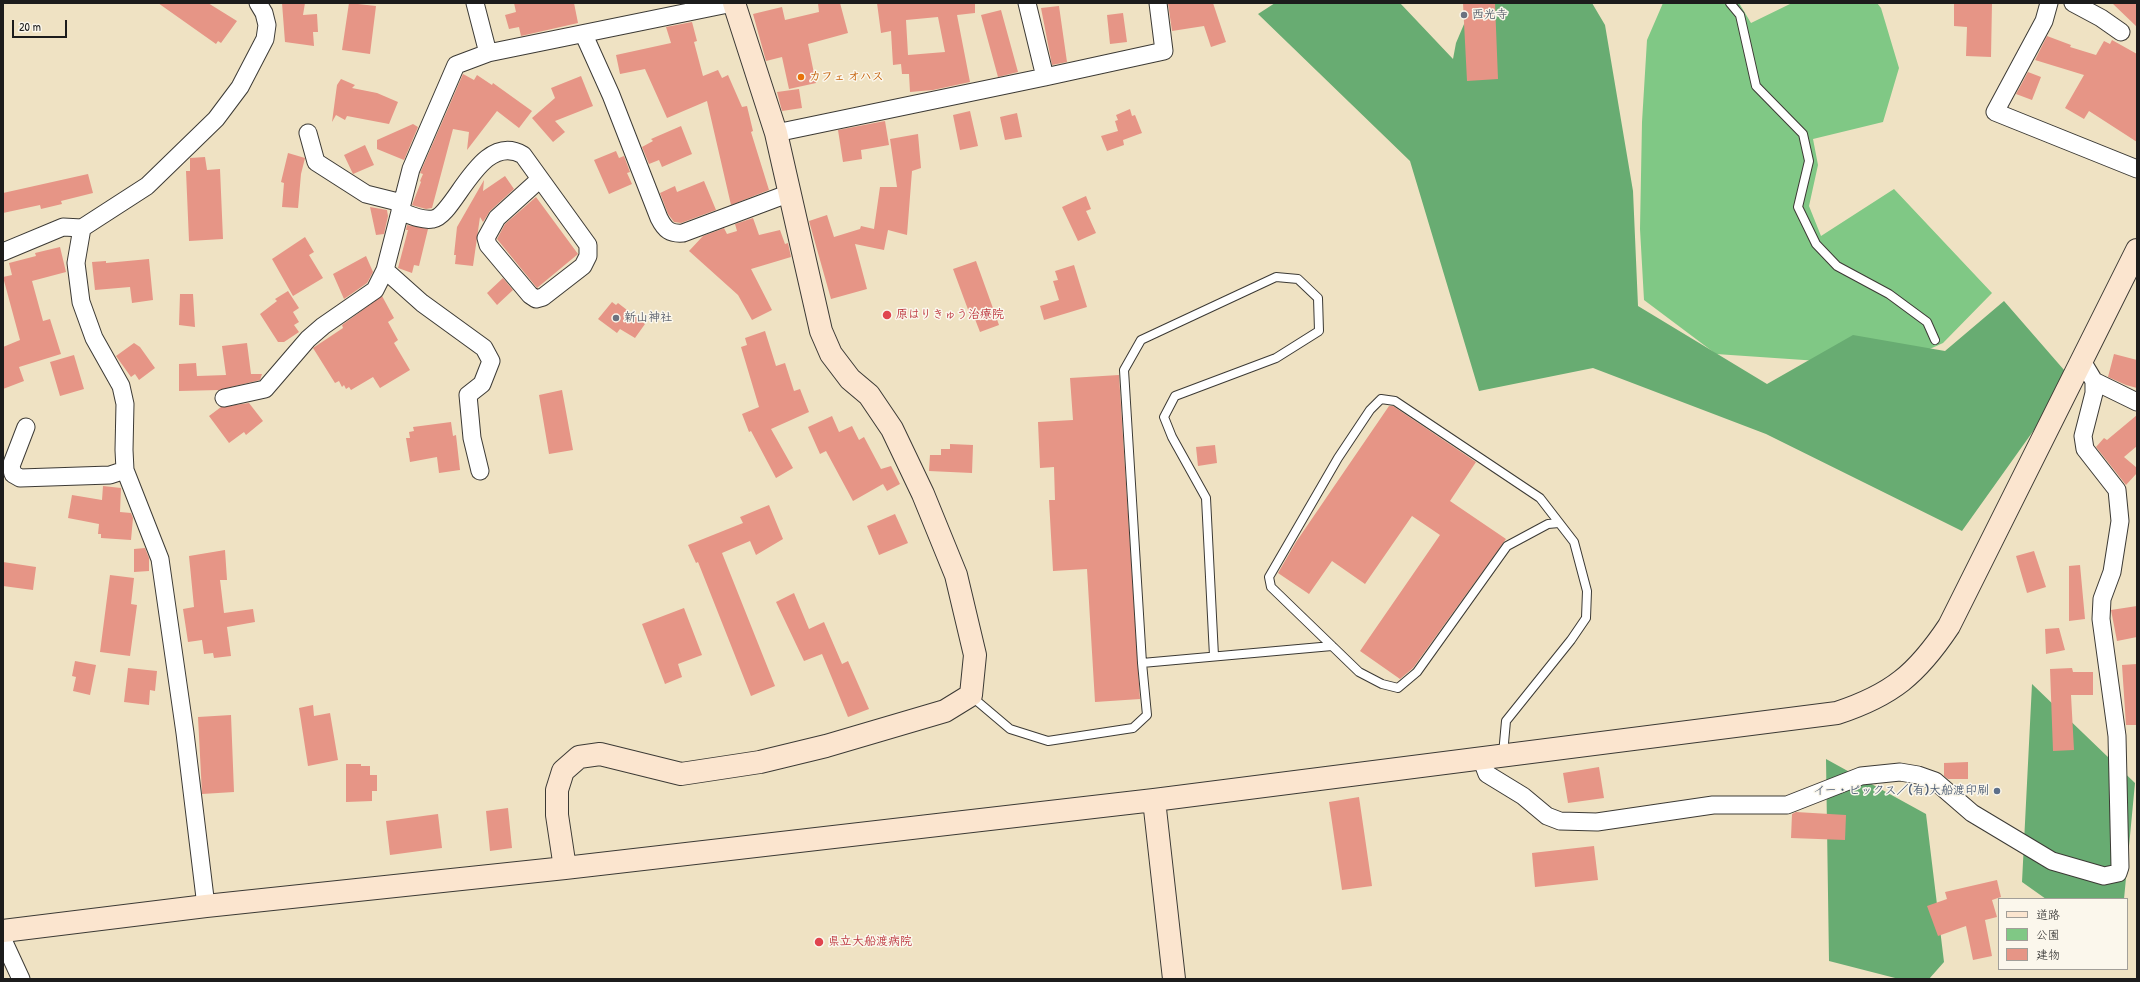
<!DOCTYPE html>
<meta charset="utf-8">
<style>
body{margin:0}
#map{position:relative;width:2140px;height:982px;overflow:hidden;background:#efe2c3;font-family:"Patrick Hand","Klee One",sans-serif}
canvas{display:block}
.frame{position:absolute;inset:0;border:4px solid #1c1c1c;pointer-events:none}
.legend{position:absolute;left:1998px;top:898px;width:130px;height:72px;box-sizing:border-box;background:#fbf7ec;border:1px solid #a29f99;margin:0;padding:5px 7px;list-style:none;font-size:12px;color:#1c1c1c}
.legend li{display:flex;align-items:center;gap:8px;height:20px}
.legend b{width:20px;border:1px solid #a29f99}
.scale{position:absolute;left:12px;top:20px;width:55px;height:18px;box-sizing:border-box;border:2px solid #1c1c1c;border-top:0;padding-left:5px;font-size:12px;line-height:14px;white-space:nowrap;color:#1c1c1c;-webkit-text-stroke:3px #fbf7ec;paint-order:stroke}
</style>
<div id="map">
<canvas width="2140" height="982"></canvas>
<div class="frame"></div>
<ul class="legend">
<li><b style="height:5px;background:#fbe5cf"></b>道路</li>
<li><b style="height:11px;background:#80c885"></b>公園</li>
<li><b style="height:11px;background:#e69586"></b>建物</li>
</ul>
<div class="scale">20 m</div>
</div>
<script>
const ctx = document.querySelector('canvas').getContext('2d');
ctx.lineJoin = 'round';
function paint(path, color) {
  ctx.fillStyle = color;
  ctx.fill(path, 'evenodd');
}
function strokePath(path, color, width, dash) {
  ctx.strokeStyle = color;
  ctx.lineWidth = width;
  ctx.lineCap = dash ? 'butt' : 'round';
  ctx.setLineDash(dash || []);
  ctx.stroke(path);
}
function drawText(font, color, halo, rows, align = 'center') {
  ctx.font = font + ' "Patrick Hand","Klee One",sans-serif';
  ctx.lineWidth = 3;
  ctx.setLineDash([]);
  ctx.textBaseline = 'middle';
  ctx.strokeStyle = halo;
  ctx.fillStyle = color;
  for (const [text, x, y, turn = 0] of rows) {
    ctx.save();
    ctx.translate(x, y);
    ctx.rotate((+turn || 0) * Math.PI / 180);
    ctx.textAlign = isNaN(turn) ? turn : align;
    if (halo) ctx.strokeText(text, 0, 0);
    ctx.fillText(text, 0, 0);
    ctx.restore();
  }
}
paint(new Path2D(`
 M1663,3H1739L1751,23L1792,3H1877L1881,8L1899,68L1883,122L1813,139L1818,165L1809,206L1821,236L1894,189L1992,293L1943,343L1892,366L1716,354L1644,300L1640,229L1642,122L1647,40Z`), '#80c885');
paint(new Path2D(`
 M1275,3H1400L1453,59L1456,43L1473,3H1592L1605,25L1633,191L1638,306L1767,384L1853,335L1945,351L2004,301L2071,378L1962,531L1766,434L1593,368L1479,391L1410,161L1258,14Z
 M2032,684L2135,783L2124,899H2046L2022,882Z
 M1826,759L1926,814L1944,962L1929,979H1899L1829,961Z`), '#68ac72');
paint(new Path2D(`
 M158,3H208L237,21L221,43L218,41L216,44Z
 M282,3H305L303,15L317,14L318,32H313L314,46L285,42Z
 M349,3L376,6L370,54L342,50Z
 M514,3H574L578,23L521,36L519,27L509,29L505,15L516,12Z
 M818,3H840L848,33L808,44L816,83L789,89L782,57L766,61L753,14L782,7L785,20L819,12Z
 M877,3H975V13L957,15L970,82L933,90L910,92L909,74H902L901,64L893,65L891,31L881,33ZM938,17L945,52L908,55L906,20Z
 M1168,3H1213L1226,42L1211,47L1204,26L1172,31Z
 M1463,3H1495L1498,79L1467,81Z
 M1954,3H1992L1991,57L1966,56L1967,27L1954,26Z
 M2112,3H2137V27Z
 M1059,6L1067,62L1052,65L1041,8Z
 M1001,10L1018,72L998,77L981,15Z
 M1123,13L1127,42L1110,44L1107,15Z
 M692,22L697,41L694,42L703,76L718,70L722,78L728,75L742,107L747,106L753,131L751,132L769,190L731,205L707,101L667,118L645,69L620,74L616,55L671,43L666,27Z
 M2047,36L2071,45L2070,47L2096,55L2104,41L2110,44L2112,40L2137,54V142L2089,111L2084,119L2065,108L2084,75L2035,60Z
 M2028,72L2041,77L2032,100L2016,94Z
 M463,74L474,80L477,75L492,85L493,83L532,111L519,128L497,111L467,150L469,132L453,129L432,208L426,209L415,206L412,205L421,182L420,181L423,174L420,173Z
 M581,76L593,106L555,121L565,132L553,142L532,118L555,98L551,88Z
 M341,79L355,85L352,88L377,93L398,102L389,124L347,116L345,120L336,115L332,122L337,85Z
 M799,89L802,108L782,111L777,92Z
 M1130,109L1132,116L1135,115L1142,133L1123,140L1124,145L1107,151L1101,136L1118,131L1115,121L1118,120L1116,115Z
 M970,111L978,146L960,150L953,115Z
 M1017,113L1022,137L1005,140L1000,117Z
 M885,121L889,145L861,150L862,159L843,162L838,130Z
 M413,124L418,127L404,160L377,149V140Z
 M681,126L692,154L662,167L659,160L649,164L642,147L653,141L651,139Z
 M918,134L921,168L912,171L907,235L888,230L884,250L855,244L867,289L831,299L809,221L827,215L834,237L860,229L861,226L874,229L880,187H897L890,139Z
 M365,145L374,165L353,174L344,155Z
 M616,151L619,158L624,156L630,172L627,173L632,184L609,194L594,160Z
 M288,153L305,158L301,174L298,208L282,207L284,183L281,182Z
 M205,157L207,170L220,169L223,239L189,241L186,171H190V158Z
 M88,174L93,193L61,201L62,204L41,209L40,205L3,213V193Z
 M505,176L514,189L490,211L483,222L480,217L473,266L455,264L456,255H454L457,227L484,180L483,191Z
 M704,181L716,210L681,223L674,222L668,214L660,193L675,186L677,192Z
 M1086,196L1091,209L1086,211L1096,233L1078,241L1062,207Z
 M536,197L578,254L537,288L497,239L505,224Z
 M370,207L387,210L388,216L384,234L376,235Z
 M753,218L759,235L780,230L785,244L788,243L791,257L751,269L772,310L752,320L738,295L689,251L703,236L724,228L727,234L737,231L735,224Z
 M407,225L428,229L419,266L414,265L412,273L398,268L408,230H406Z
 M305,237L314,252L309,255L323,278L293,296L272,259Z
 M60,247L66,272L32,281L43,321L50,319L61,354L19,367L24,381L3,389V347L20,340L3,277L12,275L9,263L36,256L35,253Z
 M366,256L373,272L367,283L344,299L333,274Z
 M149,259L153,300L132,303L130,287L95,290L92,262L106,261V263Z
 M976,261L999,325L980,332L973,314L970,315L953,269Z
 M1074,265L1087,307L1044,320L1040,306L1059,300L1053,281L1058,280L1055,271Z
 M503,278L513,290L497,305L487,293Z
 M288,291L299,308L293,312L299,322L294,325L299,332L284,342H278L260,314L277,301L275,299Z
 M180,294H193L195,327L179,325Z
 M382,296L394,318L388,322L398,340L394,343L410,370L380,388L373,377L351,390L349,387L346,389L344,385L342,387L339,381L335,383L313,348L343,328L342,325Z
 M612,302L616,305L618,303L645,324L635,338L620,329L617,333L598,319Z
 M765,331L776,366L785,363L794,391L800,389L809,412L771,429L793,468L776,478L751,431L749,432L742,414L759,407L741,347L747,345L745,338Z
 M134,343L140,347L155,368L139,380L135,374L131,377L116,356Z
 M247,343L251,374H262L260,380L219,390L179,391V364L196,363L197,376L226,375L222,346Z
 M2114,354L2137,360V388L2126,385L2108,377Z
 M74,355L84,389L60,396L50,362Z
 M1119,375L1140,699L1095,702L1087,569L1053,571L1049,500H1055L1054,467L1040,468L1038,422L1073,420L1070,378Z
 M562,390L573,450L549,454L539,395Z
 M249,403L263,421L246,435L244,432L229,443L209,416L221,407Z
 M1389,406H1393L1476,462L1450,501L1506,539L1413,668L1400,679L1360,651L1440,535L1412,516L1365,584L1332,561L1309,594L1278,573L1296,542Z
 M2137,415V446L2124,457L2137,468V473L2126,485L2096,447L2104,438L2107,440Z
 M832,416L839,432L852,426L859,440L864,437L881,469L891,466L900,484L887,491L883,484L853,501L826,451L820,454L808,427Z
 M451,422L453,436L456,435L460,470L439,473L437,457L410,462L406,438H410L409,432L414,431L413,427Z
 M950,444L973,445L972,473L929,471L930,455H941V449H950Z
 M1215,445L1217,463L1198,466L1196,447Z
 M103,486L121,488L120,512L131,513L133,518L131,540L101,538V534H98L99,524L68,518L72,495L102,500Z
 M769,505L783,539L756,555L750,541L722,553L775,686L751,696L698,562L696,563L688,545L743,523L740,517Z
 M895,514L908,543L879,555L867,526Z
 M145,548L149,558V571L134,572V549Z
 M225,550L227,580H220L224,613L253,609L255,622L227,627L231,656L214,658L213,653L204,654L202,640L188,642L183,609L194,607L189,556Z
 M2034,551L2046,587L2027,593L2016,556Z
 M3,562L36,567L33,590L3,586Z
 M2080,565L2085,619L2069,621V566Z
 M110,575L134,578L131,604L137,605L130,656L100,652Z
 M794,593L809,629L824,622L842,664L848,661L869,709L848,717L822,654L804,661L776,602Z
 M2137,606V637L2117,641L2111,610Z
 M684,608L702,655L678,664L682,677L665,684L642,624Z
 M2059,628L2065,650L2046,654L2045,629Z
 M75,661L96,665L90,695L73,691L76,677L72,676Z
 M2137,664V725H2126L2122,665Z
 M128,668L157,671L155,691L150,690L149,705L124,702Z
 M2072,668L2073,672H2093V695H2071L2074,750L2053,751L2050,669Z
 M313,705L314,716L330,713L338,760L308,766L299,708Z
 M231,715L234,792L202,794L198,717Z
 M1968,762V779H1948L1944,776V763Z
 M346,764H361V766H370V775H377V791H372V801L346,802Z
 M1599,767L1604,798L1568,803L1563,773Z
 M1359,797L1372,886L1342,890L1329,802Z
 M508,808L512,848L490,851L486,811Z
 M1796,812L1846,815L1845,840L1791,838L1792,814Z
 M438,814L442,848L390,855L386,821Z
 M1594,846L1598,880L1535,887L1532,853Z
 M1997,880L2001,897L1992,900L1997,917L1985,920L1992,956L1973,960L1966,926L1938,936L1927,906L1947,899L1945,892Z`), '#e69586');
const lane = new Path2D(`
 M1730,3L1740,15L1756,86L1803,134L1809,161L1798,207L1816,244L1837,266L1889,294L1927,322L1935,340
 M1214,656L1206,498L1172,437L1164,417L1175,396L1276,358L1319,331L1318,298L1298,279L1276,277L1141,340L1124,370L1142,663L1332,646
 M971,696L1010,729L1048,741L1133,728L1147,715L1142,663
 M1503,754L1506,721L1571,640L1586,618L1587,591L1574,542L1540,498L1395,401L1381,399L1370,410L1338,458L1269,577L1271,587L1359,672L1382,684L1398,688L1417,672L1507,546L1548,524L1559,523`);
const street = new Path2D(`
 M475,3L488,53L733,3
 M2049,3L2044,21L1995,112L2137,169
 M2073,3L2101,18L2121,32
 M584,35L611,95L659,218C665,230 670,234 683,233L790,193
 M1045,77L1164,51L1158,3
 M308,133L316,162L366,194L402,203
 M776,133L1045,77L1027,3
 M400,211C410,215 422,221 433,219C455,216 480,130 523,155L588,245V256L583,266L543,297L536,299L530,295L488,245L486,238L497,218L540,179
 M82,228L76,263L81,302L94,338L121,386L125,404L124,450L125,470L160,559L185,733L206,906
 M3,252L63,227L82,228L147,186L216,119L240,87L265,39L267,25L264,13L258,3
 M2094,381L2137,402
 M224,398L265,389L308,339L323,326L375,290L385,270
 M26,427L11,466L13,474L20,478L110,475L125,470
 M480,471L472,438L468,395L482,384L491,361L484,348L422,303L385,270L411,169L456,65L488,53
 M1481,758L1487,774L1523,796L1547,816L1560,821L1597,822L1713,805H1787L1861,776L1900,772L1918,775L1935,781L1972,813L2052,861L2104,876L2118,873L2120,867L2117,736L2101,619L2102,599L2112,572L2120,521L2117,490L2085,449L2083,436L2094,393V381L2082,361
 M3,940L21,979`);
const secondary = new Path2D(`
 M1154,800L1174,979
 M565,868L557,815V790L563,771L579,757L600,754L681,774L760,762L826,746L945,711L971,695L975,655L956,575L923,494L892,429L869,395L850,379L831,354L821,331L776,133L734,3
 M3,931L206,906L565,868L1154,800L1837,713C1892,695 1917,674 1949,626L2137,250`);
strokePath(lane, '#3c3a35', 10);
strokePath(street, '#3c3a35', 19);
strokePath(secondary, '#3c3a35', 24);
strokePath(lane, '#fff', 8);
strokePath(street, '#fff', 17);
strokePath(secondary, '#fbe5cf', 22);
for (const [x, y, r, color] of [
 [1464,15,4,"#6b7280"],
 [801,77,4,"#e8710a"],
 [887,315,5,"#e0444e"],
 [616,318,4,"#6b7280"],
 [1997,791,4,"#5c6f8a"],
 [819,942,5,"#e0444e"]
]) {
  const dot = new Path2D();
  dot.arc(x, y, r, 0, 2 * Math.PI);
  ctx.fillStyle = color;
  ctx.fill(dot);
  strokePath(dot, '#fbf7ec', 1.5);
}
drawText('bold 12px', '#5b616d', '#fbf7ec', [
 ["西光寺",1472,15],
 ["新山神社",624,318]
], 'left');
drawText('bold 12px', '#c56008', '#fbf7ec', [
 ["カフェ オハス",809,77]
], 'left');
drawText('bold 12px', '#be3a42', '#fbf7ec', [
 ["原はりきゅう治療院",896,315],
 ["県立大船渡病院",828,942]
], 'left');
drawText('bold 12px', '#4e5e75', '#fbf7ec', [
 ["イー・ピックス／(有)大船渡印刷",1989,791]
], 'right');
</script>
